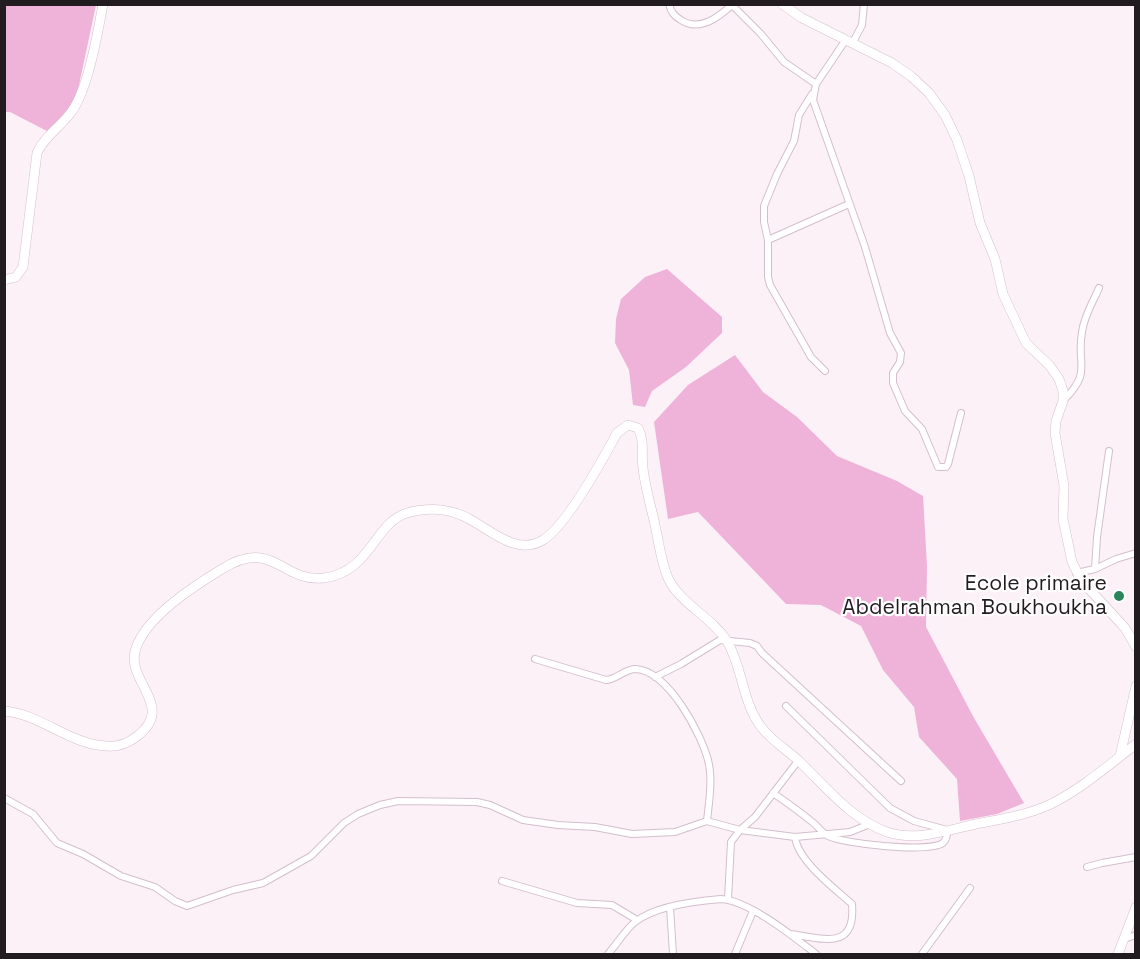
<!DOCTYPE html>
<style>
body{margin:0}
#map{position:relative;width:1140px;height:959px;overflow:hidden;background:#fdf1f8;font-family:"Space Grotesk",sans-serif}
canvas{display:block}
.frame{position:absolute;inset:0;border:6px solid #221c20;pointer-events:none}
</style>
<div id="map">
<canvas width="1140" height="959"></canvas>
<div class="frame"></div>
</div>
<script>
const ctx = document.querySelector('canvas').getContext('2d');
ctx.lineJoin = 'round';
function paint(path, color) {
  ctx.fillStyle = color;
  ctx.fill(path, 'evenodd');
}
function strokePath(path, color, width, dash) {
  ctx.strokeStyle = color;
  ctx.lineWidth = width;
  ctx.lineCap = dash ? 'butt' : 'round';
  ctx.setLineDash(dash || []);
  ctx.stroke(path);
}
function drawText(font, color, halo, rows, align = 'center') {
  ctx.font = font + ' "Space Grotesk",sans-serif';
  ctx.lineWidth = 4.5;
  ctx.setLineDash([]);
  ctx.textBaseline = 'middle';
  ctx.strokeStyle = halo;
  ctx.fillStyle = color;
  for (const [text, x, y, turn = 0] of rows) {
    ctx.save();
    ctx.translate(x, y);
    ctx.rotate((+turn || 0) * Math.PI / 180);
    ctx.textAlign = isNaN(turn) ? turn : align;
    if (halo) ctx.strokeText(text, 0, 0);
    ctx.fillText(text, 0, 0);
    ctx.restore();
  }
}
paint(new Path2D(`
 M4,5H96L75,104L49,132L10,112H5Z
 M667,269L722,317V333L686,367L652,391L645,407L633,405L629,370L615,343L616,319L621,299L645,277Z
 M735,355L763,392L797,417L837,456L897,481L923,496L927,566L926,627L974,718L1024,803L997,814L960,821L957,779L919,737L914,707L883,670L861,626L821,605L786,604L698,512L668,519L654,422L688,385Z`), '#efb2d8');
const street = new Path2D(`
 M669,4C671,12 674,16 681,20C699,32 718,18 733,4
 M732,5L761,34L784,62L816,84
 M845,41L816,84L813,100L865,247L890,333L901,353L900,362L893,373V383L905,411L922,429L938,467H946L948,464L961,413
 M852,44L862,25L864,4
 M812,94L799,115L794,141L777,174L764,206V222L768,240V277L770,285L811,357L825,371
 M768,240L849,204
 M1063,401C1093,371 1076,366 1082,332C1084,316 1093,302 1099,288
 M1095,569L1097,537L1109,451
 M1076,573L1095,569L1116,559L1136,553
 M535,659L606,680C618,679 624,669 636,669C668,671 701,733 708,760C713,779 709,802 707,821
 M655,677L681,664L720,640L750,643L757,646L762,653L901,781
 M773,793C786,802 799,811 811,821C817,825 821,832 828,836C845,844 928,853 943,843C947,839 947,835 947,830L914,821L890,808L786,706
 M4,798L33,814L57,843L83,854L121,876L155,887L175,901L187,906L233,890L263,883L311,856L344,823L358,814L380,805L398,801L477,802L490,805L523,820L558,825L595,827L632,834L675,832L707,821L740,830L795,837L850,832L870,824
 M1087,867L1102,863L1136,857
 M502,881L577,903L612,905L637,920
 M728,899L731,842L740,830L755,817L798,761
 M670,907L673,954
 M790,934C822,938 856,952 852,904C834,888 798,861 795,837
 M1124,939L1136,935
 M608,954C617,944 625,930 635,922C655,906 696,901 721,899C748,900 794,937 816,954
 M735,954L753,911
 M922,954L970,888`);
const secondary = new Path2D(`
 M782,4L802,18L892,63L912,77L929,93L945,115L957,140L969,176L980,223L995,259L1003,294L1026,343L1050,366L1059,379L1063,391V401L1056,421L1055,433L1064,486L1063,519L1072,562L1081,580L1125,628L1136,647
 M4,280L16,277L23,267L37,153C45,135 62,126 72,111C88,89 98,32 103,4
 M4,711C41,714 70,745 107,746C117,747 128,743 136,737C178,706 124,682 136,648C147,616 194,586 222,569C274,537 281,583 324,578C371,572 374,523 407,513C424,508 444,508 461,515C485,524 514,558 543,540C566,526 603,459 617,433L628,425L638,428C645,441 641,454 643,468C645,487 651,506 655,525C659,543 661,562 668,578C681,605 711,616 727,641C743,668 742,703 762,728C772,741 787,750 799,761C826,787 851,819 887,832C917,842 947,830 976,824C1001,819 1028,815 1051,804C1081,789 1109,765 1136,744
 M1120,756L1136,686
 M1118,954L1136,907`);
strokePath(street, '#d2bfcb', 8);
strokePath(secondary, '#d2bfcb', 10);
strokePath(street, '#fff', 6);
strokePath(secondary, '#fff', 9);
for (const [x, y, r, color] of [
 [1119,596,6,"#2b855a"]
]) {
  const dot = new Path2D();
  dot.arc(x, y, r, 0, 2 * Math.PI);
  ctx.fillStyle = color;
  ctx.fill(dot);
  strokePath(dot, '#fff', 2);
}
drawText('21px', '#221c20', '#fff', [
 ["Ecole primaire",1107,584],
 ["Abdelrahman Boukhoukha",1107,608]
], 'right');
</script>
